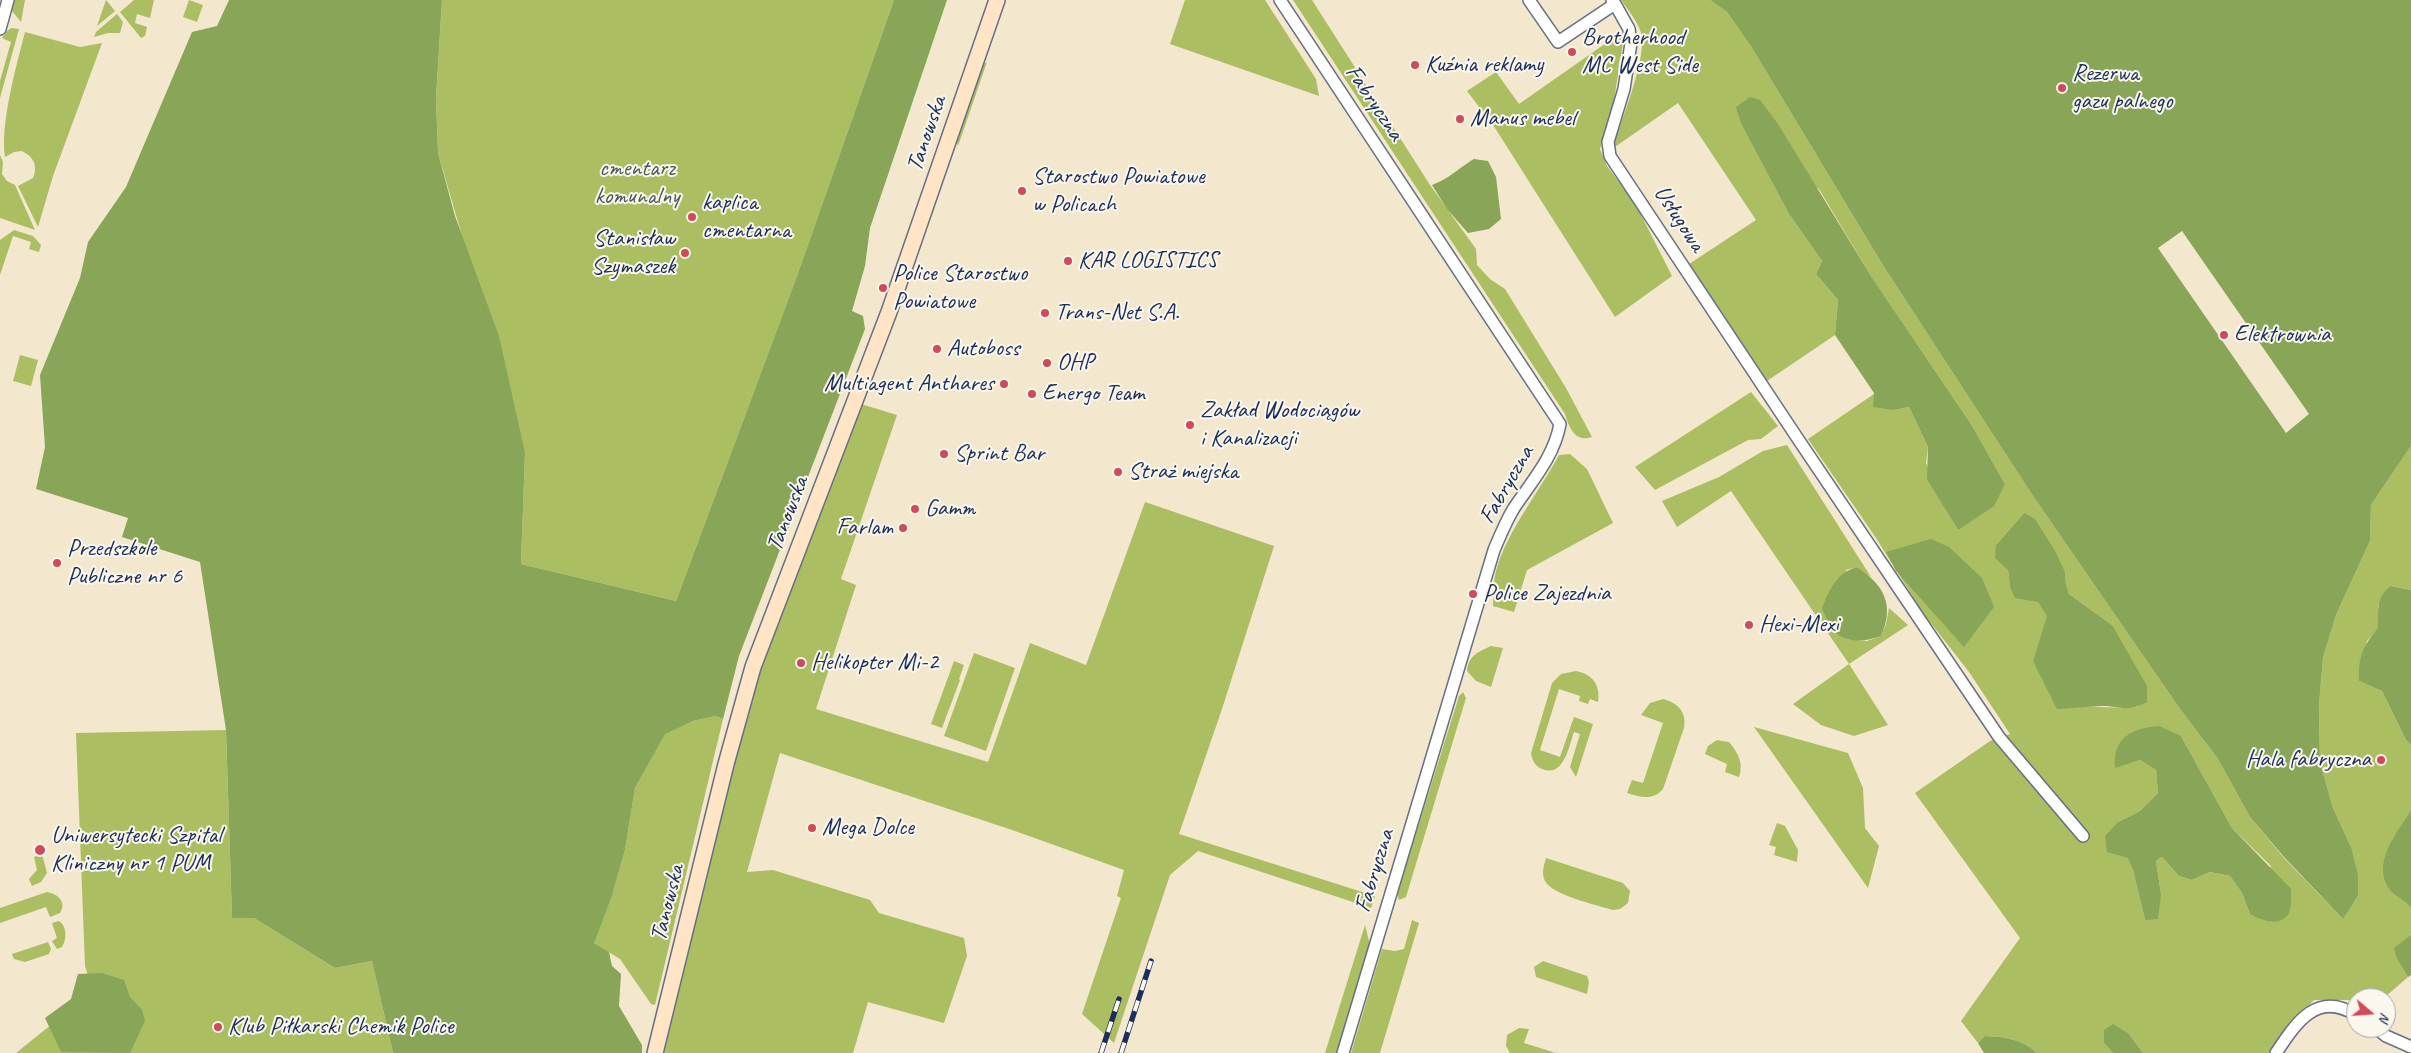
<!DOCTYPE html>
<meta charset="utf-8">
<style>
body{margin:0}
#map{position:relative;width:2411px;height:1053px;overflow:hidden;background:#f3e7ce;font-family:Caveat,sans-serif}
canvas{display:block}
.north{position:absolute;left:2346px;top:988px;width:50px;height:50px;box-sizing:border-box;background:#fbf7ec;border:1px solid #a1a7b3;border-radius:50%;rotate:108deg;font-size:14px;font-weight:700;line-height:20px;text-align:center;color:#1b2f5e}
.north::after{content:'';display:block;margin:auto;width:18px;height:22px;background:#d1495b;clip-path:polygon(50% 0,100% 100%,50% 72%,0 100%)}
</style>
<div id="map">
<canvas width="2411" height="1053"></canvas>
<div class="north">N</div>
</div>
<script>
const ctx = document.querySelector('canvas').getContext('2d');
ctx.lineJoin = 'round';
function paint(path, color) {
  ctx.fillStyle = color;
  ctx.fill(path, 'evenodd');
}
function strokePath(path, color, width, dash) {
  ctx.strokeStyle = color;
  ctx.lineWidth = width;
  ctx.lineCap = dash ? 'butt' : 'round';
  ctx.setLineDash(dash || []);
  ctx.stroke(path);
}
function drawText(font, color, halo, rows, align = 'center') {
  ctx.font = font + ' Caveat,sans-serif';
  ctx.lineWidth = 4;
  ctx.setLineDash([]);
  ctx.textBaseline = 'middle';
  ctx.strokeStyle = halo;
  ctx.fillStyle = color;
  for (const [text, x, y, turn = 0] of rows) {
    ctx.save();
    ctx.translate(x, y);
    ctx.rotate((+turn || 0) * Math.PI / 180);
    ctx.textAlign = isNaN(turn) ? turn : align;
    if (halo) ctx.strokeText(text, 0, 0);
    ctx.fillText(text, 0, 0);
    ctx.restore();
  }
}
paint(new Path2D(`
 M13,0H25L21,22L12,11Z
 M106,0L115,11L97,26Z
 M134,0H154L150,18L137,14L135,23L147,27L145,36L141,38L120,12Z
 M189,0L203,5L197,22L183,17Z
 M442,0H894L797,276L676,601L521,564L525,453L438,153L436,98Z
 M1185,0H1265L1316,79L1319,96L1170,44Z
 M1293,0H1312L1430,185L1476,249L1477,265L1490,279L1505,289L1566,388L1592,437C1575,443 1569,427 1565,414Z
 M1621,0H1710L1727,12L1752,48L1884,267L2033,496L2180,709L2218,759L2250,817L2284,858L2343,919L2351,847L2333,808L2320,762L2319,705L2323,658L2336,615L2370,541L2371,505L2411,446V590L2392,586L2378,606L2379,628L2367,641L2359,681L2382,691L2406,740L2411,745V810L2392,840L2411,908V936L2397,959L2408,977L2385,997L2356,998V1000H2314L2288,1026L2270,1053H2143L2129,1034L2104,1043L2113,1053H2037C2022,1039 2005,1037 1985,1036L1978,1043L1961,1021L2020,938L1915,793L1990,741L2010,734L1969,672L1923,613L1876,538L1808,439L1874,394L1894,410L1909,407L1928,447L1926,463L1945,508L1958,530L2005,484L1971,424L1871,276L1819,189L1758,154L1789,214L1822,261L1816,274L1838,300L1835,335L1767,381L1689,264L1756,220L1678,103L1612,149C1620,124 1650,53 1640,30C1636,19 1627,9 1621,0ZM2024,513L2065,572L2066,584L2069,594L2112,625L2137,707C2119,709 2102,706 2084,707L2033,661L2048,616L2038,602L2010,587L2008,570L1996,545ZM2181,736L2232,828L2271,866L2250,914L2242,893L2230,876L2210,872L2192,880L2179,876L2162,857L2156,861L2161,894L2145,920L2133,870L2118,822L2140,811L2158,793L2156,770L2140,760L2115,767Z
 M117,14L123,22L120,33H108L94,37L96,32Z
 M11,28L19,29L0,98V81L11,42L2,38L7,31Z
 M25,32L80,47L102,43L53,176L38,227L18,186L33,178C38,166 34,157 22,151L14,152L5,157C0,124 16,67 25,32Z
 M1619,34L1623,43L1613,106L1600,149L1607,166L1636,205L1672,276L1615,317L1495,128L1467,91L1496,72L1519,104Z
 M987,62L958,146L956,140L982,65Z
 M0,155L3,162L2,174L7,181L15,185L35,230L0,218Z
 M14,230L33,236L41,245L39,252L29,249L31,242L13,236L0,275V240Z
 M20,355L38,360L31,386L13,381Z
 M1751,392L1778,426L1761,439L1748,440L1655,490L1635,467Z
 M861,404L897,415L841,579L856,585L816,709L988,762L1030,643L1086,665L1145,502L1274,546L1222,709L1179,834L1375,896L1371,908L1198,851L1170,875L1114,1043L1082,1014L1121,898L1117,896L1124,870L1015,831L780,753L747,872L773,870L870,900L879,913L964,938L967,956L944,1023L868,1002L853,1053H661L740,737L766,651Z
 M1787,445L1871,577L1857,567L1846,570V639L1867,641L1881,636L1886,624L1889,608L1908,625L1849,664L1888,725L1854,736L1821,725L1793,704L1849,664L1731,491L1677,527L1662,501L1719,477L1763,451Z
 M1570,454L1587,469L1613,523L1527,570L1514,612L1493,606C1494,595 1493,582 1496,571C1507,531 1539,492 1559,455Z
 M1491,646L1503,648L1491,687L1476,681L1467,671C1468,656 1478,652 1491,646Z
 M974,653L1015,668L986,751L944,736Z
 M954,661L964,665L959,679L960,680L942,728L931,724Z
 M1576,671C1592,674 1601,685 1598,702L1590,699L1588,704L1579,701L1580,696L1559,689L1540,750L1560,757L1574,717L1593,724L1576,777L1570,767L1580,734L1574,732C1569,746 1564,778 1542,769C1535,766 1532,760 1531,753L1552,683L1561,674Z
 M1463,692L1466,698L1406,897L1399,900L1397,894L1459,696Z
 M1663,699C1678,703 1687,712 1684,728L1663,789C1653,801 1640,797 1627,793L1632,780L1643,783L1663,723L1641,715L1650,703Z
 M716,716L723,719L655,1005L651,1004L620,959L594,943L595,937L612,896L625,850L635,788L665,733L693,721Z
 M1754,727L1848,753L1863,788L1865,828L1879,846L1868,888Z
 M226,730L232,918H254L335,968L372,961L393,1053H16L93,991L85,966L76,733Z
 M1717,740L1729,742C1738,753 1744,763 1739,777L1725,772L1727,764L1705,754L1708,746Z
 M1777,823L1785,826L1798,850L1797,862L1774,855L1776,847L1769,845Z
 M42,854L47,873L41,882L32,886L29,879L37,870L34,857Z
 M1546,858L1623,883L1630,891L1628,903L1620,909L1613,910C1597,905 1552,895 1545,881C1541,873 1544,865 1546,858Z
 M47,892C58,894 67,902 60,913L50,917L46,907L0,923V908Z
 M1412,920L1419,923L1380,1053H1351L1382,949L1395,951L1404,949Z
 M59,921C67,926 67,939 62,947L57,949L52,941L57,938L52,923Z
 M1365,925L1370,945L1337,1053H1325Z
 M48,942L51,949L49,954L25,962L14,959L12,954Z
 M1543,961L1587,976L1589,982L1587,994L1536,977L1534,967Z
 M1519,1028L1529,1029L1524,1043L1556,1053H1510L1506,1046L1507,1035Z`), '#acbe62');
paint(new Path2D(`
 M229,0H442L436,98L438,153L455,216L499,336L525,453L521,564L676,601L797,276L894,0H947L870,228L865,266L852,311L863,316L865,329L739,656L723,719L716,716L693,721L665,734L635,788L625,850L612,896L594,943L609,952L612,966L621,974L619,1006L642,1045V1053H393L372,961L335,968L254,918H232L226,730L200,562L122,537L128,518L36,489L45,447L40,375L80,278L88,242L126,187L192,32L217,26Z
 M1710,0H2411V446L2371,505L2370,541L2336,615L2323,658L2319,705L2320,762L2333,808L2351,847L2358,875V895L2343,919L2284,857L2250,817L2218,759L2180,709L2033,496L1884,267L1752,48L1727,12ZM2182,231L2309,414L2286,433L2158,248Z
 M1750,97L1760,100L1778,124L1871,276L1971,424L2005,484L1994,506L1958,530L1927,479L1928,447L1909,407L1894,410L1873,407L1874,393L1835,335L1838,300L1816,274L1822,261L1789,214L1741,123L1736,107Z
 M1474,159L1488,161L1496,177L1501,219L1489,229L1468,233L1447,209L1432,185C1452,177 1457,169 1474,159Z
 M2024,513L2035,519L2055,551L2065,572L2066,584L2069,594L2112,625L2147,686V702C2126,713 2121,706 2101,706C2086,707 2072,708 2057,709L2033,661L2047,616L2038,602L2015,598L2010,587L2008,570L1995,558L1996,545Z
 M1931,539L1949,547L1982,578L1994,607L1964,647L1896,571L1886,552Z
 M1857,567C1884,585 1895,605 1881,636C1867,641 1849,644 1836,633C1830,629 1826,616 1822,609C1829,590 1836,573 1857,567Z
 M2391,586L2411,590V745L2406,740L2382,691L2359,681C2358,657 2363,646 2378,628C2378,611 2376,596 2391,586Z
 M2159,726L2181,736L2232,828L2291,889C2291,896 2292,907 2289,913C2280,928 2261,920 2250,914L2242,893L2230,876L2210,872L2192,880L2179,876L2162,857L2156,861L2161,894L2158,919L2145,920L2133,870L2128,858L2107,852L2105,836L2118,822L2140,811L2158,793L2156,770L2140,760L2115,768C2112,738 2132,728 2159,726Z
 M2411,810V908C2406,900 2396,897 2390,890C2370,864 2398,831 2411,810Z
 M2411,935V975L2408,977L2397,959L2394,948Z
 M102,973L124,980L130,997L142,1010L145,1021L130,1053L61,1052L45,1018L71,999L78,974Z
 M2113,1024L2129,1034L2143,1053H2113L2104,1043V1030Z
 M1985,1036C2005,1037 2022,1039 2037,1053H1984L1978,1043Z`), '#89a558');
const street = new Path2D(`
 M1280,0L1560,424C1554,457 1532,481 1514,508C1506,521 1500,536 1494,550L1343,1053
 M1529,0L1558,42L1615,4L1612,0
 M1615,4L1629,29L1631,43L1624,89L1608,142L1610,156L1798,439L1999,737L2083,836
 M0,29L8,0
 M2376,1028L2386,1036L2411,1047
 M2276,1053C2296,1023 2317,990 2356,1015`);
const secondary = new Path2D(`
 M655,1053L726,764L753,667L889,312L997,0`);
strokePath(street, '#676f85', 14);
strokePath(secondary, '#676f85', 18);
strokePath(street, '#fff', 11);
strokePath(secondary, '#ffe4c6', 15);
const rail = new Path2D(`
 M1101,1053L1119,999
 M1121,1053L1151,961`);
strokePath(rail, '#1b2f5e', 5.5);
strokePath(rail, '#fbf7ec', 4, [11]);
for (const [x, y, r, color] of [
 [1572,52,5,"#d1495b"],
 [1415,65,5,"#d1495b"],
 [2062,88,5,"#d1495b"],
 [1460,119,5,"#d1495b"],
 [1022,191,5,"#d1495b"],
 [692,217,5,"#d1495b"],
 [685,253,5,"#d1495b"],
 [1068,261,5,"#d1495b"],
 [883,288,5,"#d1495b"],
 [1045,313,5,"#d1495b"],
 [2224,335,5,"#d1495b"],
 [937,349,5,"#d1495b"],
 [1047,363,5,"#d1495b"],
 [1004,384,5,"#d1495b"],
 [1032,394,5,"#d1495b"],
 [1190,425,5,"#d1495b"],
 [944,454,5,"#d1495b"],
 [1118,472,5,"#d1495b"],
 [915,509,5,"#d1495b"],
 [903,528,5,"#d1495b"],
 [57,563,5,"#d1495b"],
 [1473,594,5,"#d1495b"],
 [1749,625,5,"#d1495b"],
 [801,663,5,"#d1495b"],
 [2381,760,5,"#d1495b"],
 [812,828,5,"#d1495b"],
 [40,850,6,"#d1495b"],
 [218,1027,5,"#d1495b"]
]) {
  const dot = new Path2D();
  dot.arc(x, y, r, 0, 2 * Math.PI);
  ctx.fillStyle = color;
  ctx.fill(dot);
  strokePath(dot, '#fbf7ec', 2);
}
drawText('24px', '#1b2f5e', '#fbf7ec', [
 ["Brotherhood",1582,38],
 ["MC West Side",1582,66],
 ["Kuźnia reklamy",1425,65],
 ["Rezerwa",2072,74],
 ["gazu palnego",2072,102],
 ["Manus mebel",1470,119],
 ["Starostwo Powiatowe",1032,177],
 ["w Policach",1032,205],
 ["kaplica",702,203],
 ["cmentarna",702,231],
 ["Stanisław",675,239,"right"],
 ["Szymaszek",675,267,"right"],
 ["KAR LOGISTICS",1078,261],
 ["Police Starostwo",893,274],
 ["Powiatowe",893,302],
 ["Trans-Net S.A.",1055,313],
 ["Elektrownia",2234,335],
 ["Autoboss",947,349],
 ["OHP",1057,363],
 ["Multiagent Anthares",994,384,"right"],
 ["Energo Team",1042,394],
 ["Zakład Wodociągów",1200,411],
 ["i Kanalizacji",1200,439],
 ["Sprint Bar",954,454],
 ["Straż miejska",1128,472],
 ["Gamm",925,509],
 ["Farlam",893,528,"right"],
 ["Przedszkole",67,549],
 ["Publiczne nr 6",67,577],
 ["Police Zajezdnia",1483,594],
 ["Hexi-Mexi",1759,625],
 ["Helikopter Mi-2",811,663],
 ["Hala fabryczna",2371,760,"right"],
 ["Mega Dolce",822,828],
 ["Uniwersytecki Szpital",51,836],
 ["Kliniczny nr 1 PUM",51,864],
 ["Klub Piłkarski Chemik Police",228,1027]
], 'left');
drawText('24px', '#1b2f5e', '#fbf7ec', [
 ["Fabryczna",1374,103,56],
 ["Tanowska",927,134,-71],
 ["Usługowa",1679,219,57],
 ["Fabryczna",1507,485,-60],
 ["Tanowska",788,514,-69],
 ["Fabryczna",1375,871,-73],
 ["Tanowska",668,903,-76]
]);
drawText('24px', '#465a5f', '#fbf7ec', [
 ["cmentarz",637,169],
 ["komunalny",637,197]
]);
</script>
